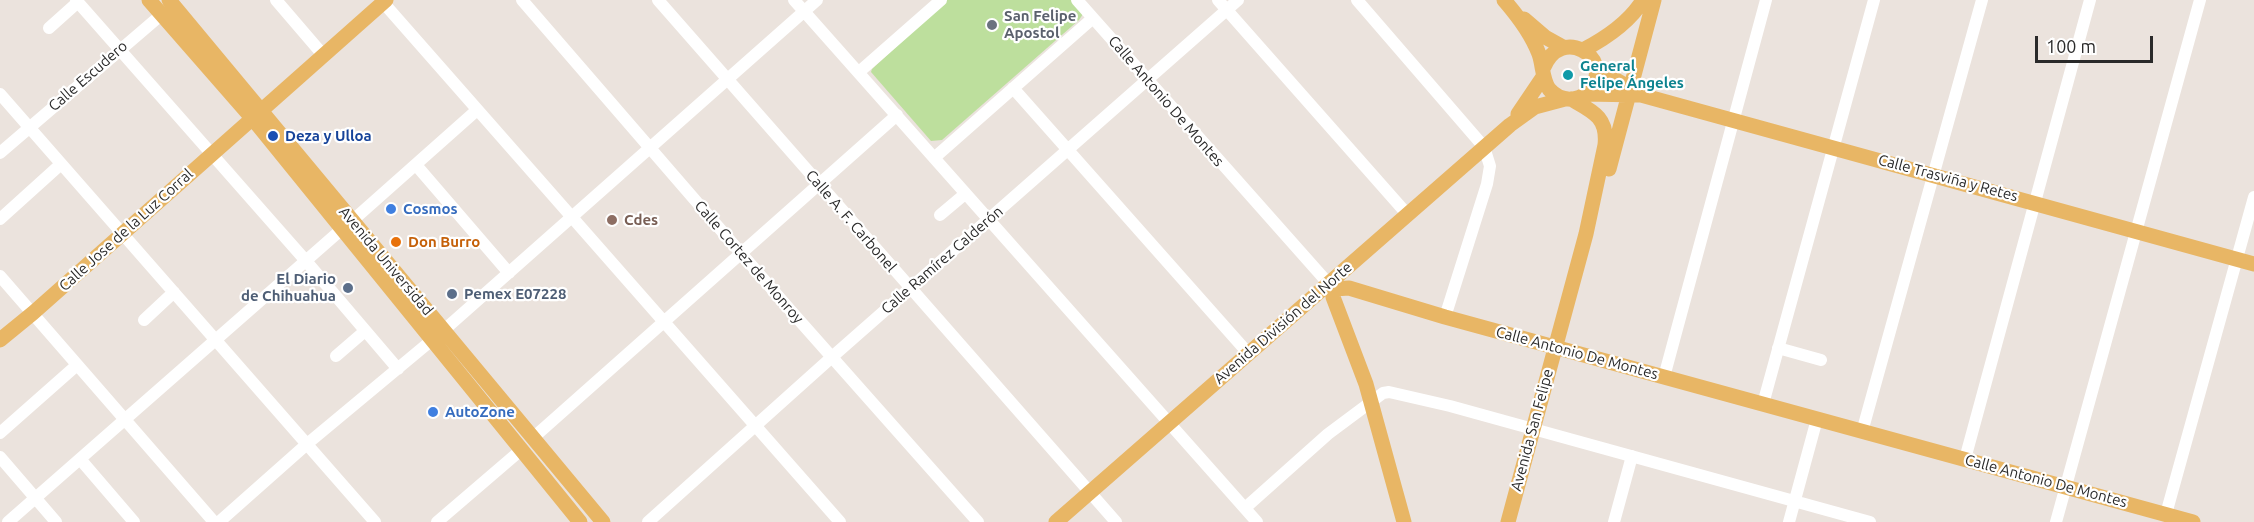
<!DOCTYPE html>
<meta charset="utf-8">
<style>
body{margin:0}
#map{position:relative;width:2254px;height:522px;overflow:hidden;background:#ebe3dd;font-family:Ubuntu,sans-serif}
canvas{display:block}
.scale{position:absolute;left:2035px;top:36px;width:118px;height:27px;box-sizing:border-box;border:3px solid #2a2a2a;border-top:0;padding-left:8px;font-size:18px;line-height:21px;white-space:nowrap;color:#2a2a2a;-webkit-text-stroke:4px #fff;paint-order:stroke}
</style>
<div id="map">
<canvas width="2254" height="522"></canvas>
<div class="scale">100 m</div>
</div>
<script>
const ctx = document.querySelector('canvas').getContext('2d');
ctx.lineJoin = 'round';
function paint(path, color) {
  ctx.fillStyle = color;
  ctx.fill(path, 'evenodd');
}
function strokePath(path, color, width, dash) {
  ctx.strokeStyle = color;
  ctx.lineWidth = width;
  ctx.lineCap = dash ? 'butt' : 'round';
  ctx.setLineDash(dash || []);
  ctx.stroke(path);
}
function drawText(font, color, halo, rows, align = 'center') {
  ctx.font = font + ' Ubuntu,sans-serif';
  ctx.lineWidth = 4.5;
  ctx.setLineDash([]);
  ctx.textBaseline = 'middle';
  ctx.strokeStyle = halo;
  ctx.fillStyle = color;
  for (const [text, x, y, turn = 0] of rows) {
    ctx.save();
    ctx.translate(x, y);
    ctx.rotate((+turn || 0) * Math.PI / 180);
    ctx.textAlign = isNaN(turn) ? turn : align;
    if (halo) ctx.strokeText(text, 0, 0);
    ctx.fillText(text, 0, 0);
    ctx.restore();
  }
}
paint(new Path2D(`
 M947,0H1072L1083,14L1079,20L942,140L931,141L871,72L872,69Z`), '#bddf9d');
strokePath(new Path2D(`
 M76,0L306,261L398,369
 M276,0L324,56
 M381,0L840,522
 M522,0L791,311L978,522
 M658,0L1116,522
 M794,0L1257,522
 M1077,0L1328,283
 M1218,0L1407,214
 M1357,0L1484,147L1490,166L1487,184L1445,317
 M49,28L78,2
 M859,72L941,0
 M1013,88L1248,353
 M0,94L375,522
 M0,153L168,9
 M934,158L1093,18
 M416,165L509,273
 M940,215L965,194
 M0,219L61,164
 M352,221L477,110
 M0,276L214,522
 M144,320L174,292
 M1778,348L1821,360
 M336,356L365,331
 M1664,377L1766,0
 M1763,404L1874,0
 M1862,432L1982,0
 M0,433L77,365
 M534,437L897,115
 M0,457L56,522
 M80,459L134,522
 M1965,459L2090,0
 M1245,508L1328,434L1383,393L1389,392L1450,406L1870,522
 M2166,514L2254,197
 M8,522L342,229
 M219,522L307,444L444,330L817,0
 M437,522L521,450
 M648,522L832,357L1238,0
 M1614,522L1632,456
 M1789,522L1817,419
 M2056,522L2200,0`), '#fff', 12);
strokePath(new Path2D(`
 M149,0L253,119L580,522
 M169,0L603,522
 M1504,0C1517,15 1532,35 1539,54C1543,65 1542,79 1549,89C1555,96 1564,100 1573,99C1581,98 1588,93 1592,87C1612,56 1561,26 1544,67
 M1524,19L1545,37L1563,47
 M1583,50C1606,38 1629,23 1643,0
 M1596,68L1638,93
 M1585,94L1641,95L2254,264
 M1518,114L1543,77
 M1609,169L1654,0
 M1334,289L1349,288L1445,317L2193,522
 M1334,289L1333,297L1366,384L1404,522
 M0,340L33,313L386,0
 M1056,522L1510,125L1535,107L1565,99
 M1508,522L1586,234L1605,145C1608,117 1592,111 1571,99`), '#e8b665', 15);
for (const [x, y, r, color] of [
 [992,25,6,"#6b7280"],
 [1568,75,6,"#0f9aa8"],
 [273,136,6,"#1a4fb4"],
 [391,209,6,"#3f7fe0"],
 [612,220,6,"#8d6e63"],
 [396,242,6,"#e8710a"],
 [348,288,6,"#5c6f8a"],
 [452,294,6,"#5c6f8a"],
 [433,412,6,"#3f7fe0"]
]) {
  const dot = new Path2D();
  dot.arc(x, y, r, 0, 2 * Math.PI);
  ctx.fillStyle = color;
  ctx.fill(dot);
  strokePath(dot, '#fff', 2);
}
drawText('bold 15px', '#5b616d', '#fff', [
 ["San Felipe",1004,16],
 ["Apostol",1004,33]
], 'left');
drawText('bold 15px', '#0d838f', '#fff', [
 ["General",1580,66],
 ["Felipe Ángeles",1580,83]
], 'left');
drawText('15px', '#2a2a2a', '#fff', [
 ["Calle Escudero",88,76,-41],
 ["Calle Antonio De Montes",1166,101,49],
 ["Calle Trasviña y Retes",1948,178,15],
 ["Calle A. F. Carbonel",851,221,49],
 ["Calle Jose de la Luz Corral",126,230,-42],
 ["Calle Ramírez Calderón",942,260,-41],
 ["Avenida Universidad",386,261,50],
 ["Calle Cortez de Monroy",749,262,49],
 ["Avenida División del Norte",1283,323,-41],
 ["Calle Antonio De Montes",1577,353,15],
 ["Avenida San Felipe",1532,430,-75],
 ["Calle Antonio De Montes",2046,481,15]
]);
drawText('bold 15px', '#164399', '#fff', [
 ["Deza y Ulloa",285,136]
], 'left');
drawText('bold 15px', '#366cbe', '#fff', [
 ["Cosmos",403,209],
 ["AutoZone",445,412]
], 'left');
drawText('bold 15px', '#785e54', '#fff', [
 ["Cdes",624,220]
], 'left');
drawText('bold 15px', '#c56008', '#fff', [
 ["Don Burro",408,242]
], 'left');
drawText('bold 15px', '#4e5e75', '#fff', [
 ["El Diario",336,279],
 ["de Chihuahua",336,296],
 ["Pemex E07228",464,294,"left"]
], 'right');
</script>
